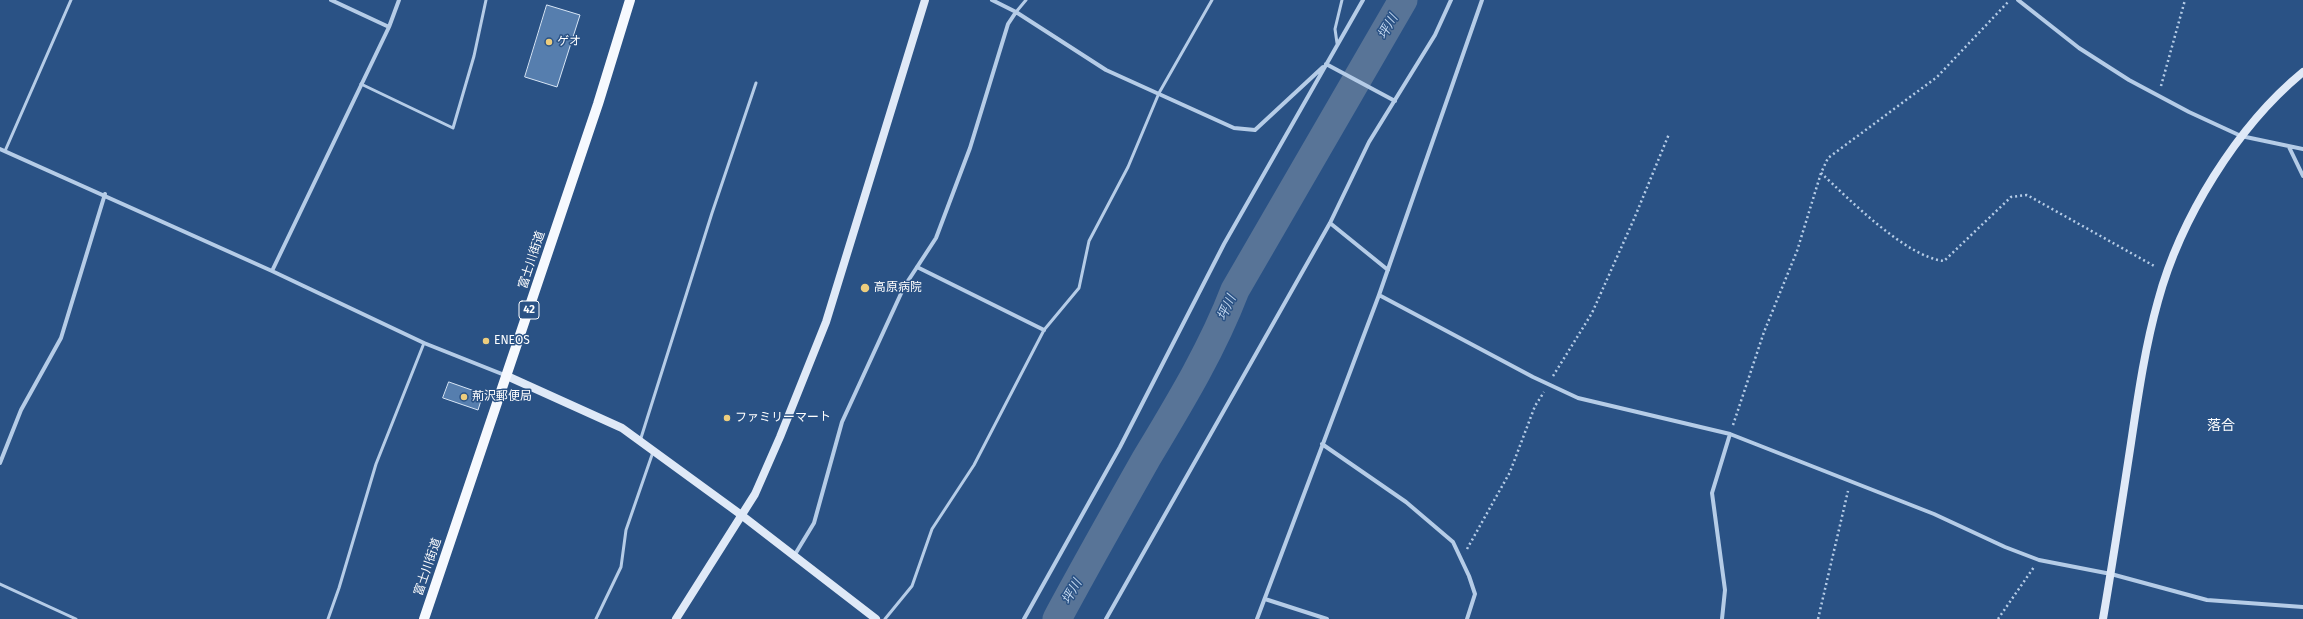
<!DOCTYPE html>
<meta charset="utf-8">
<style>
body{margin:0}
canvas{display:block;background:#2a5285}
</style>
<canvas width="2303" height="619"></canvas>
<script>
const ctx = document.querySelector('canvas').getContext('2d');
ctx.lineJoin = 'round';
function strokePath(path, color, width, dash) {
  ctx.strokeStyle = color;
  ctx.lineWidth = width;
  ctx.lineCap = dash ? 'butt' : 'round';
  ctx.setLineDash(dash || []);
  ctx.stroke(path);
}
function paint(path, color) {
  ctx.fillStyle = color;
  ctx.fill(path, 'evenodd');
}
function drawText(font, color, halo, rows, align = 'center') {
  ctx.font = font + ' "Fira Sans","Noto Sans JP",sans-serif';
  ctx.lineWidth = 3;
  ctx.setLineDash([]);
  ctx.textBaseline = 'middle';
  ctx.strokeStyle = halo;
  ctx.fillStyle = color;
  for (const [text, x, y, turn = 0] of rows) {
    ctx.save();
    ctx.translate(x, y);
    ctx.rotate((+turn || 0) * Math.PI / 180);
    ctx.textAlign = isNaN(turn) ? turn : align;
    if (halo) ctx.strokeText(text, 0, 0);
    ctx.fillText(text, 0, 0);
    ctx.restore();
  }
}
strokePath(new Path2D(`
 M1057,619C1086,565 1116,512 1146,459C1179,404 1212,350 1235,290L1403,0`), '#587497', 29);
const building = new Path2D(`
 M547,5L580,15L557,87L525,77Z
 M449,382L483,394L478,410L443,398Z`);
paint(building, '#567eae');
strokePath(building, '#d8e6f6', 1);
strokePath(new Path2D(`
 M2161,86L2185,0
 M1821,173C1850,200 1906,257 1944,261L2011,197L2027,195L2156,267
 M1553,376L1592,313L1634,219L1669,134
 M1733,425L1764,332L1797,251L1821,173L1828,158L1937,77L2008,2
 M1467,549L1510,472L1535,406L1544,392
 M1818,619L1848,491
 M1998,619L2034,567`), '#b5cce7', 2.5, [2, 3]);
strokePath(new Path2D(`
 M1016,12L1026,0
 M1337,43L1335,29L1342,0
 M361,84L453,128L474,56L486,0
 M5,151L71,0
 M640,441L712,213L756,83
 M0,584L76,619
 M328,619L339,588L376,464L424,343
 M596,619L621,567L626,530L653,452
 M885,619L912,586L932,529L974,465L1044,330L1079,288L1089,241L1128,167L1159,93L1212,0`), '#b5cce7', 3);
strokePath(new Path2D(`
 M331,0L389,27
 M992,0L1016,12L1106,70L1234,128L1255,130L1323,67
 M2018,0L2079,48L2129,80L2189,112L2241,136L2303,149
 M1326,64L1395,101
 M2289,147L2303,176
 M0,149L272,271L424,343L507,376
 M1330,223L1388,270
 M917,267L1044,330
 M272,271L389,27L399,0
 M1379,295L1533,377L1578,398L1730,434L1934,514L2005,547L2039,560L2111,574L2207,600L2303,607
 M1322,444L1406,502L1453,542L1469,576L1475,594L1467,619
 M0,463L21,410L61,338L105,194
 M794,556L814,523L842,422L904,287L936,238L970,148L1008,24L1016,12
 M1265,599L1327,619
 M1024,619L1120,447L1224,244L1363,0
 M1106,619L1330,223L1369,142L1435,35L1451,0
 M1257,619L1379,295L1482,0
 M1722,619L1725,590L1712,493L1730,434`), '#b5cce7', 4);
strokePath(new Path2D(`
 M507,376L622,428L740,514L876,619
 M676,619L755,494L780,437L826,322L925,0
 M2103,619C2113,560 2122,502 2131,443C2138,396 2145,347 2158,301C2180,219 2237,126 2303,72`), '#dfe9f7', 8);
strokePath(new Path2D(`
 M424,619L598,104L630,0`), '#f6f9fe', 10);
for (const [x, y, r, color] of [
 [549,42,4,"#edcd7d"],
 [865,288,5,"#edcd7d"],
 [486,341,4,"#edcd7d"],
 [464,397,4,"#edcd7d"],
 [727,418,4,"#edcd7d"]
]) {
  const dot = new Path2D();
  dot.arc(x, y, r, 0, 2 * Math.PI);
  ctx.fillStyle = color;
  ctx.fill(dot);
  strokePath(dot, '#2a5285', 1.5);
}
for (const [x, y, w] of [
 [529,310,20]
]) {
  const box = new Path2D();
  box.roundRect(x - w / 2, y - 9, w, 18, 3);
  ctx.fillStyle = '#2a5285';
  ctx.fill(box);
  strokePath(box, '#fff', 1);
}
drawText('bold 11px', '#fff', null, [
 ["42",529,310]
]);
drawText('12px', '#fff', '#2a5285', [
 ["ゲオ",557,42],
 ["高原病院",874,288],
 ["ENEOS",494,341],
 ["荊沢郵便局",472,397],
 ["ファミリーマート",735,418]
], 'left');
drawText('12px', '#fff', '#2a5285', [
 ["富士川街道",532,260,-72],
 ["富士川街道",428,567,-71]
]);
drawText('italic 13px', '#c1d6ee', '#2a5285', [
 ["坪川",1388,27,-60],
 ["坪川",1227,308,-65],
 ["坪川",1072,592,-60]
]);
drawText('14px', '#fff', '#2a5285', [
 ["落合",2221,426]
]);
</script>
